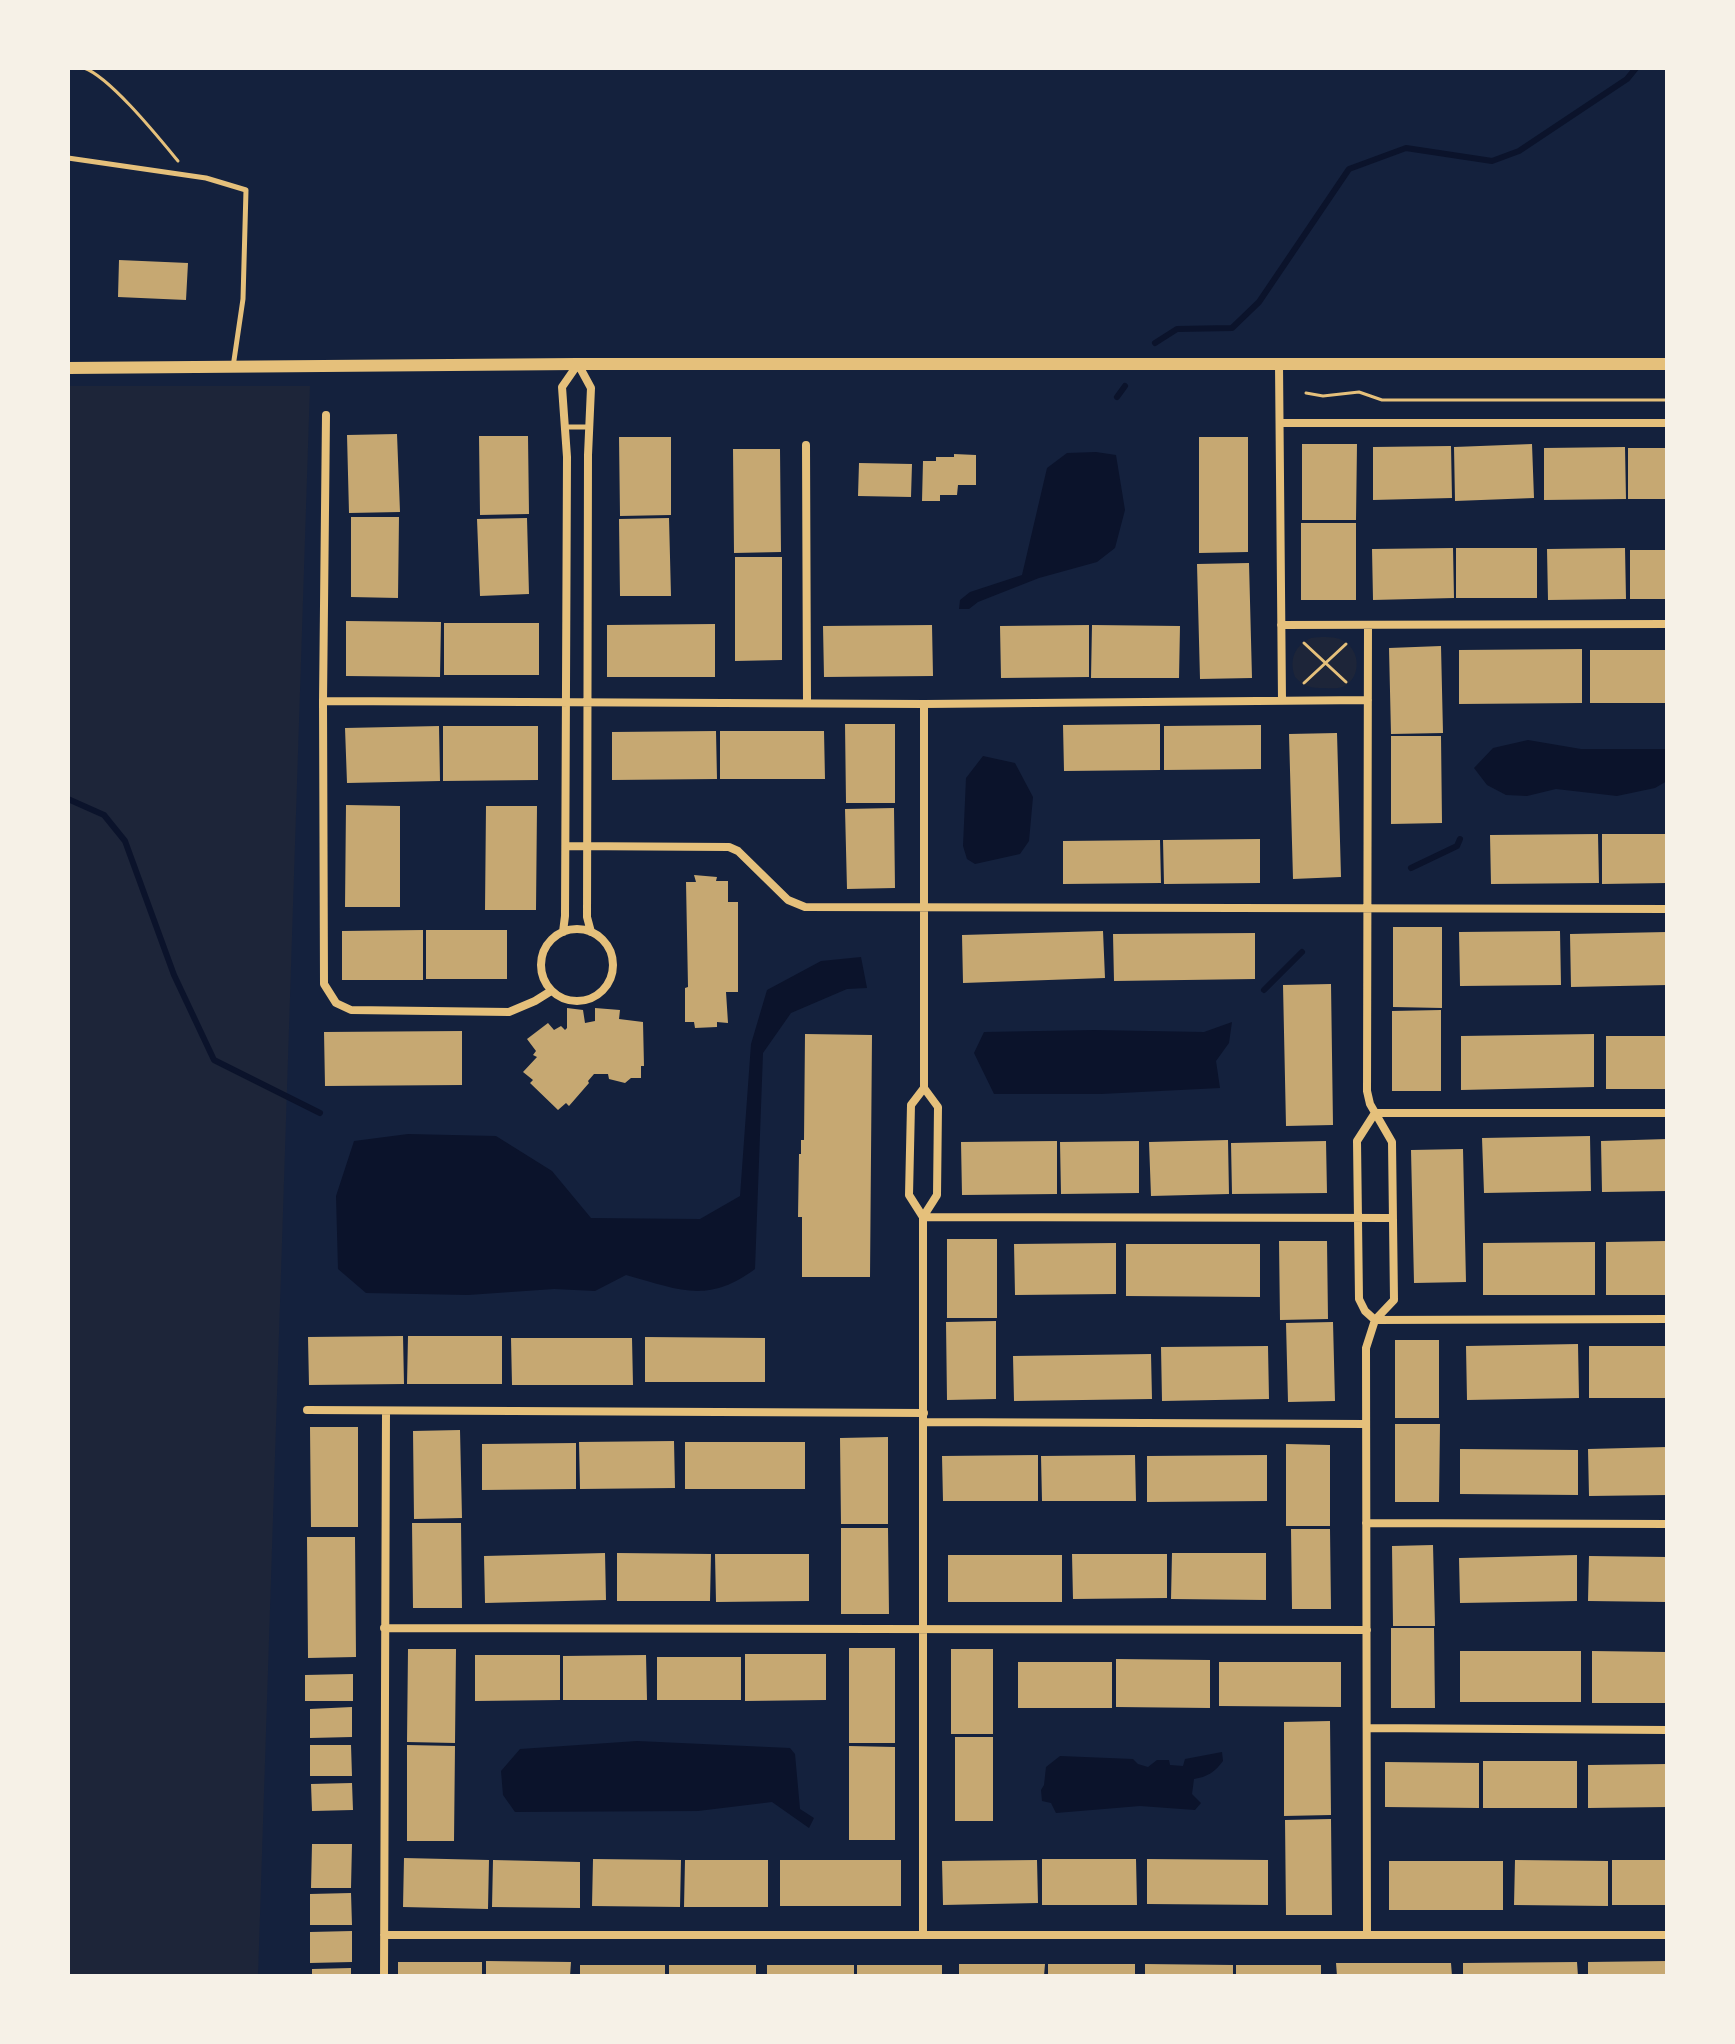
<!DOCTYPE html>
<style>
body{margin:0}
#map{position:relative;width:1735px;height:2044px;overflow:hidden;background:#14213d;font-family:"Space Grotesk",sans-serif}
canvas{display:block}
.frame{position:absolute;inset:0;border:70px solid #f6f1e7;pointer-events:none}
</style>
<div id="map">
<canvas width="1735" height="2044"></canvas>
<div class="frame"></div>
</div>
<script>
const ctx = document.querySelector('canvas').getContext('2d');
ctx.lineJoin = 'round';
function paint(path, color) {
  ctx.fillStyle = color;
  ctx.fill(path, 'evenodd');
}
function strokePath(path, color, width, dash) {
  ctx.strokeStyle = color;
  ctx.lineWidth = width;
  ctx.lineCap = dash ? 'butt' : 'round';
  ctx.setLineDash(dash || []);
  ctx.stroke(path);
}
paint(new Path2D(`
 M68,386H310L258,1976H68Z
 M1311,638C1321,637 1333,636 1342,640C1361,649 1362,678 1343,687C1337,689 1330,688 1324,688C1311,688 1304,687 1295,677C1289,660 1294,646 1311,638Z`), '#1d2539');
paint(new Path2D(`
 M1096,452L1116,455L1125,510L1115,548L1097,562L1039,578L978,602L969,609H959L960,600L970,592L1022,575L1047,468L1067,453Z
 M1528,740L1581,749H1667V781L1655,788L1617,796L1556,789L1527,796L1506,795L1487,785L1474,768L1493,748Z
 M983,756L1015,763L1033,797L1029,841L1020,854L975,864L967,859L963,846L966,778Z
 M861,957L867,988L847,989L791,1013L763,1053L755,1269C707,1305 678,1289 626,1275L595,1291L554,1289L468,1295L366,1293L338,1269L336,1196L354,1141L408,1134L496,1136L552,1171L591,1218L700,1219L740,1196L751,1044L767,990L821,961Z
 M1232,1022L1229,1043L1216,1061L1220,1088L1101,1094H994L974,1053L984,1032L1094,1030L1204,1032Z
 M637,1741L790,1748L795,1754L800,1809L814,1818L809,1828L772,1802L698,1811L515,1812L503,1795L501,1771L520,1749Z
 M1222,1752L1223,1761C1215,1772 1207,1777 1194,1779L1192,1794L1201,1803L1195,1810L1140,1806L1056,1813L1051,1803L1042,1801L1041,1790L1044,1785L1046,1767L1060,1756L1133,1759L1138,1764L1148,1767L1157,1760H1169L1170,1765L1183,1766L1185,1759Z`), '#0b132b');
strokePath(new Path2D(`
 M1155,343L1177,329L1232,328L1259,302L1349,169L1406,148L1492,161L1519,151L1627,79L1636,68
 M1117,397L1125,386
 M68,799L104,815L125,841L174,975L214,1060L320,1113
 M1411,868L1457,846L1460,839
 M1264,990L1302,952`), '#0b132b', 6);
paint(new Path2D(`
 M119,260L188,263L186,300L118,297Z
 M397,434L400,512L349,513L347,435Z
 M479,436H528L529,514L480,515Z
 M619,437H671V515L620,516Z
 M1199,437H1248V552L1199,553Z
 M1302,444H1357L1356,520H1302Z
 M1532,444L1534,498L1455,501L1454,447Z
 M1451,446L1452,498L1373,500V447Z
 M1625,447L1626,499L1544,500V448Z
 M1628,448H1667V499H1628Z
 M733,449H780L781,552L734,553Z
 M954,454L976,455V485H958L957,495H940V501H922L923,461H936V457H954Z
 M859,463L912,464L911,497L858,496Z
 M351,517H399L398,598L351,597Z
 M527,518L529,594L480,596L477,519Z
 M669,518L671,596H620L619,519Z
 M1301,523H1356V600H1301Z
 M1453,548L1454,598L1373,600L1372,549Z
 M1456,548H1537V598H1456Z
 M1625,548L1626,599L1548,600L1547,549Z
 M1630,550H1667V599H1630Z
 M735,557H782V660L735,661Z
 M1249,563L1252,678L1200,679L1197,564Z
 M346,621L441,622L440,677L346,676Z
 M444,623H539V675H444Z
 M715,624V677H607V625Z
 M932,625L933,676L824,677L823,626Z
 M1089,625V677L1001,678L1000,626Z
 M1092,625L1180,626L1179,678H1091Z
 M1441,646L1443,733L1391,734L1389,648Z
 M1582,649V703L1459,704V650Z
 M1590,650H1667V703H1590Z
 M845,724H895V803H846Z
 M1160,724V770L1064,771L1063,725Z
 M1261,725V769L1164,770V726Z
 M439,726L440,781L347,783L345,728Z
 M443,726H538V780L443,781Z
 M716,731L717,779L612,780V732Z
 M720,731H824L825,779H720Z
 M1337,733L1341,877L1293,879L1289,734Z
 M1391,736H1441L1442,823L1391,824Z
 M346,805L400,806V907H345Z
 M486,806H537L536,910H485Z
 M894,808L895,888L847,889L845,809Z
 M1598,834L1599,883L1491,884L1490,835Z
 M1602,834H1667V883L1602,884Z
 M1260,839V883L1164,884L1163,840Z
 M1160,840L1161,883L1063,884V841Z
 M694,875L717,877L716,881H728V902H738V992H726L728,1023L717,1022V1027L695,1028L694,1022H685V988L688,987L686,882H696Z
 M1393,927H1442V1008L1393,1007Z
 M423,930V980H342V931Z
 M426,930H507V979H426Z
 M1103,931L1105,978L963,983L962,935Z
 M1560,931L1561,985L1460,986L1459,932Z
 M1667,932V985L1571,987L1570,934Z
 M1255,933V979L1114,981L1113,934Z
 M1331,984L1333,1125L1286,1126L1283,985Z
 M567,1008L583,1010L585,1023L595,1021V1008L620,1010L619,1019L643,1022L644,1066H641V1078H631L625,1083L609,1079L608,1074H594L588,1081L589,1083L569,1106L566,1103L558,1110L530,1083L533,1080L523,1072L537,1057L533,1055L536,1051L527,1039L548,1023L554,1030L561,1026L565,1030L567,1028Z
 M1441,1010V1091H1392V1011Z
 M462,1031V1085L325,1086L324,1032Z
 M805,1034L872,1035L870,1277H802V1217H798L799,1154H801V1140H804Z
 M1594,1034V1087L1461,1090V1036Z
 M1606,1036H1667V1089H1606Z
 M1590,1136L1591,1191L1484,1193L1482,1138Z
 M1667,1139V1191L1602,1192L1601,1141Z
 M1228,1140L1229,1194L1151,1196L1149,1142Z
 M1057,1141V1194L962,1195L961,1142Z
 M1139,1141V1193L1061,1194L1060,1142Z
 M1326,1141L1327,1193L1232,1194L1231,1143Z
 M1463,1149L1466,1282L1414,1283L1411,1150Z
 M947,1239H997V1318H947Z
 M1279,1241H1327L1328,1319L1280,1320Z
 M1667,1241V1295H1606V1242Z
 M1595,1242V1295H1483V1243Z
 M1116,1243V1294L1015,1295L1014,1244Z
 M1126,1244H1260V1297L1126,1296Z
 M996,1321V1399L947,1400L946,1322Z
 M1333,1322L1335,1401L1288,1402L1286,1323Z
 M403,1336L404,1384L309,1385L308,1337Z
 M408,1336H502V1384H407Z
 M645,1337L765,1338V1382H645Z
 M511,1338H632L633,1385H512Z
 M1395,1340H1439V1418H1395Z
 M1578,1344L1579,1398L1467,1400L1466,1346Z
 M1268,1346L1269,1399L1162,1401L1161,1347Z
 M1589,1346H1667V1398H1589Z
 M1151,1354L1152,1399L1014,1401L1013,1356Z
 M1395,1424H1440L1439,1502H1395Z
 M310,1427H358V1527H311Z
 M460,1430L462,1518L414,1519L413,1431Z
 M888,1437V1524H841L840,1438Z
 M674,1441L675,1488L580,1489L579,1442Z
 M685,1442H805V1489H685Z
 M576,1443V1489L482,1490V1444Z
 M1286,1444L1330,1445V1526H1286Z
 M1667,1447V1495L1589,1496L1588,1449Z
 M1460,1449L1578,1450V1495L1460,1494Z
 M1038,1455V1501H943L942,1456Z
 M1135,1455L1136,1501H1042L1041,1456Z
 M1267,1455V1501L1147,1502V1456Z
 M412,1523H461L462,1608H413Z
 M841,1528H888L889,1614H841Z
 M1291,1529H1330L1331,1609H1292Z
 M307,1537H355L356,1657L308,1658Z
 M1433,1545L1435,1626H1393L1392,1546Z
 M605,1553L606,1600L485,1603L484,1556Z
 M617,1553L711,1554L710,1601H617Z
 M1172,1553H1266V1600L1171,1599Z
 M715,1554H809V1601L716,1602Z
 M1072,1554H1167V1598L1073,1599Z
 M948,1555H1062V1602H948Z
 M1577,1555V1601L1460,1603L1459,1558Z
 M1589,1556L1667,1557V1602L1588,1601Z
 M1391,1628H1434L1435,1708H1391Z
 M849,1648H895V1743H849Z
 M408,1649H456L455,1743L407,1742Z
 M951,1649H993V1734H951Z
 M1460,1651H1581V1702H1460Z
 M1592,1651L1667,1652V1703H1592Z
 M745,1654H826V1700L745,1701Z
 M475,1655H560V1700L475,1701Z
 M646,1655L647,1700H563V1656Z
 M657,1657H741V1700H657Z
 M1116,1659L1210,1660V1708L1116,1707Z
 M1018,1662H1112V1708H1018Z
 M1219,1662H1341V1707L1219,1706Z
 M353,1674V1701H305V1675Z
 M352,1707V1737L310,1738V1709Z
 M1330,1721L1331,1815L1284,1816V1722Z
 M955,1737H993V1821H955Z
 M310,1745H351L352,1776H310Z
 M407,1745L455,1746L454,1841H407Z
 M849,1746L895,1747V1840H849Z
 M1483,1761H1577V1808H1483Z
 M1385,1762L1479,1763V1808L1385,1807Z
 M1667,1764V1807L1588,1808V1765Z
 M352,1783L353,1810L312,1811L311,1784Z
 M1331,1819L1332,1915H1286L1285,1820Z
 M312,1844H352L351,1888H311Z
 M404,1858L489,1860L488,1909L403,1907Z
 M593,1859L681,1860L680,1907L592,1906Z
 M1042,1859H1136L1137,1905H1042Z
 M1147,1859L1268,1860V1905L1147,1904Z
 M493,1860L580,1862V1908L492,1907Z
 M685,1860H768V1907H684Z
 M780,1860H901V1906H780Z
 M1037,1860L1038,1903L943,1905L942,1861Z
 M1515,1860L1608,1861V1906L1514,1905Z
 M1612,1860H1667V1905H1612Z
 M1389,1861H1503V1910H1389Z
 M351,1893L352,1925H310V1894Z
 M352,1931V1962L310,1963V1932Z
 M486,1961L571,1962L570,1976H486Z
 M1667,1961V1976H1588V1962Z
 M398,1962H482V1976H398Z
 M1577,1962L1578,1976H1463V1963Z
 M1336,1963H1451L1452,1976H1337Z
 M959,1964H1045L1044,1976H959Z
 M1048,1964H1135V1976H1048Z
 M1145,1964L1233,1965V1976H1145Z
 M580,1965H665V1976H580Z
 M669,1965H756V1976H669Z
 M767,1965H854V1976H767Z
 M857,1965H942V1976H857Z
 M1236,1965H1321V1976H1236Z
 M351,1968V1976H312V1969Z`), '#c6a872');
strokePath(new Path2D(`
 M84,68C110,77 159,138 178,161
 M1306,393L1323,396L1359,392L1382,400H1667
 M1304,643L1346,682
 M1304,683L1346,644`), '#e5c07b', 3);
strokePath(new Path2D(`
 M68,158L206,178L246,190L243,299L233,367
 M564,427H590`), '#e5c07b', 5);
strokePath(new Path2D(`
 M1279,365L1282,700
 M326,415L323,701L324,984L336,1003L351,1010L509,1012L535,1001L551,991
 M1281,423H1667
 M806,445L807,703
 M1281,625L1667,624
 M323,701L924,704L1368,700
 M566,846L729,847L738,851L788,900L805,907L1667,909
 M541 965a36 36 0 1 1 72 0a36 36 0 1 1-72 0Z
 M563,932L565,916L567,457L562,387L578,364L591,388L588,455L587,917L591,932
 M1375,1113H1667
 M1375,1113L1357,1141L1359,1299L1365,1311L1375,1320
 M923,1217L1392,1218
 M923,1217L909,1195L911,1105L924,1088
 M1376,1320L1667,1319
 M307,1410L924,1413
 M924,1422L1365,1424
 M1366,1523L1667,1524
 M384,1628L1367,1630
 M1367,1728L1667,1730
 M384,1935H1667
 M923,1935V1217L937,1195L938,1107L924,1088V704
 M1367,1935L1366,1348L1375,1320L1394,1300L1392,1142L1370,1104L1367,1091L1368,625
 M384,1976L386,1411`), '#e5c07b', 8);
strokePath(new Path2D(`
 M68,368L578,364H1667`), '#e5c07b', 12);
</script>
